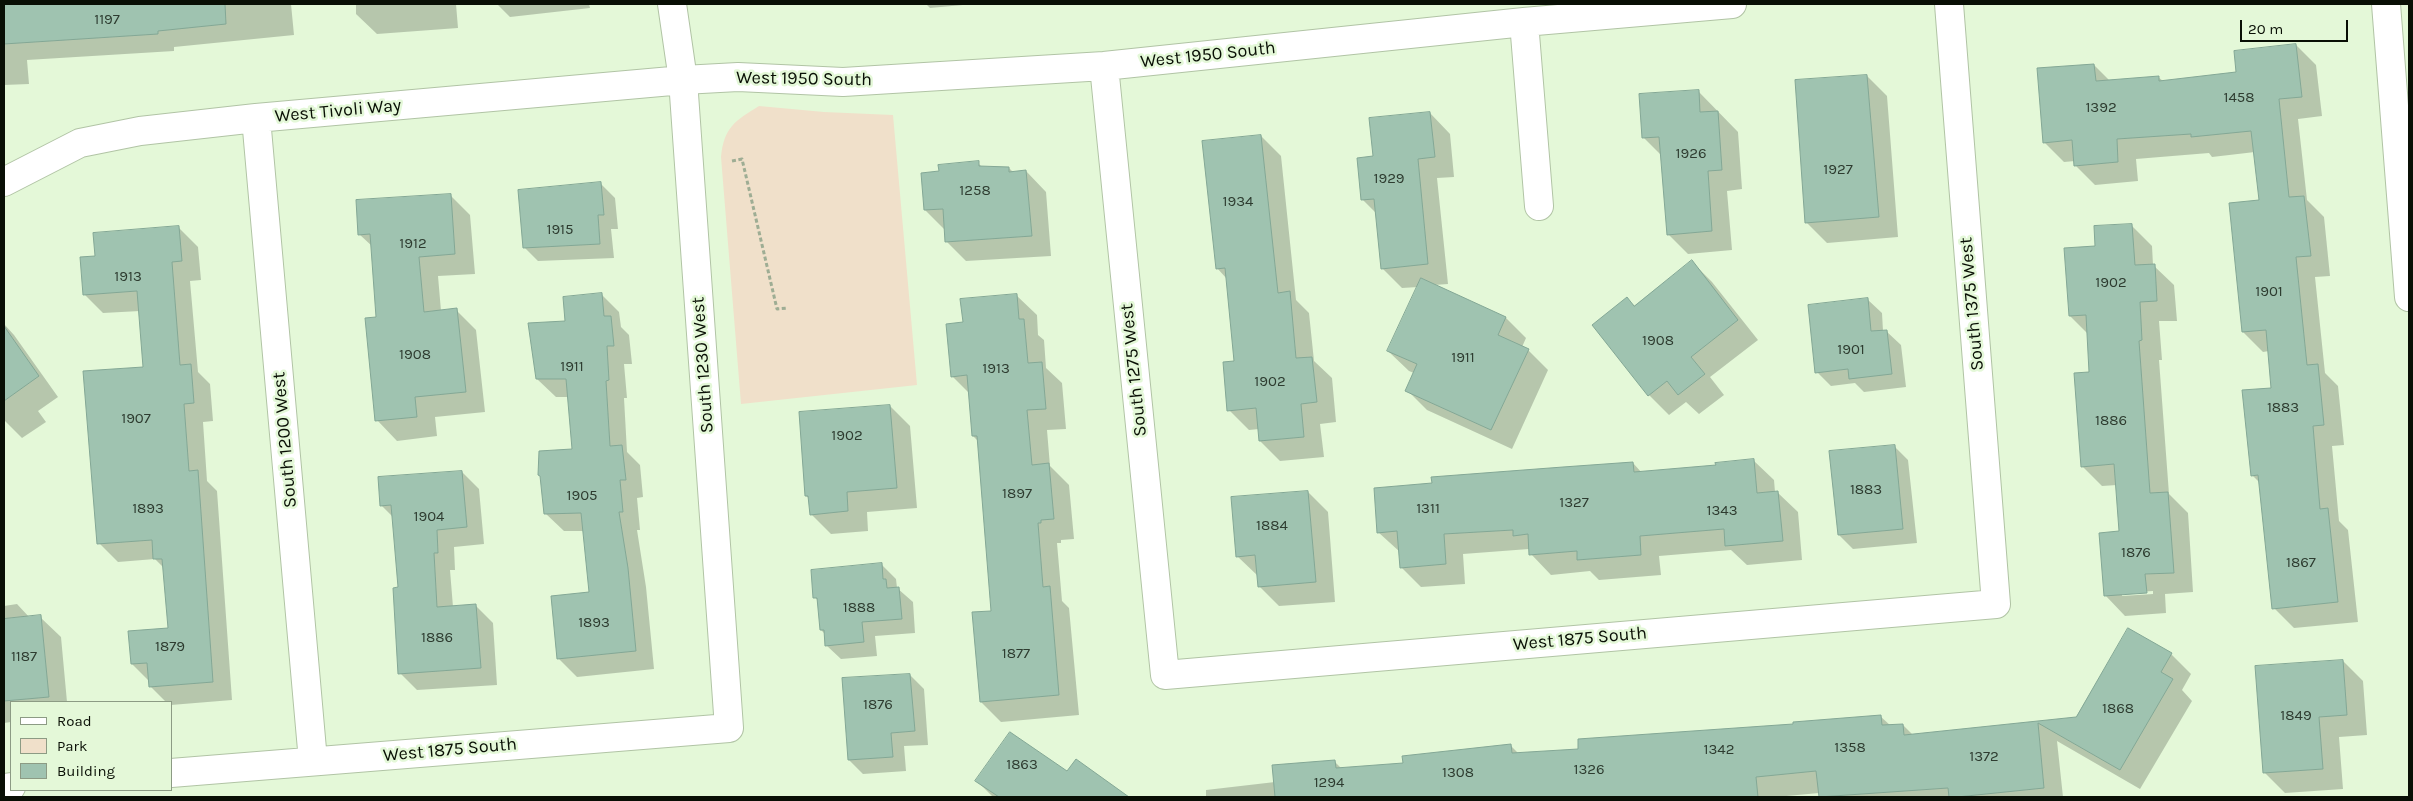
<!DOCTYPE html>
<style>
body{margin:0}
#map{position:relative;width:2413px;height:801px;overflow:hidden;background:#e4f8d8;font-family:Karla,sans-serif}
canvas{display:block}
.frame{position:absolute;inset:0;border:5px solid #090f05;pointer-events:none}
.legend{position:absolute;left:10px;top:701px;width:162px;height:90px;box-sizing:border-box;background:#e4f8d8;border:1px solid #8c9b84;margin:0;padding:6px 9px;list-style:none;font-size:15px;color:#090f05}
.legend li{display:flex;align-items:center;gap:10px;height:25px}
.legend b{width:25px;border:1px solid #8c9b84}
.scale{position:absolute;left:2240px;top:20px;width:108px;height:22px;box-sizing:border-box;border:2px solid #090f05;border-top:0;padding-left:6px;font-size:15px;line-height:18px;white-space:nowrap;color:#090f05;-webkit-text-stroke:4px #e4f8d8;paint-order:stroke}
</style>
<div id="map">
<canvas width="2413" height="801"></canvas>
<div class="frame"></div>
<ul class="legend">
<li><b style="height:6px;background:#fff"></b>Road</li>
<li><b style="height:14px;background:#f0e0ca"></b>Park</li>
<li><b style="height:14px;background:#9fc3b0"></b>Building</li>
</ul>
<div class="scale">20 m</div>
</div>
<script>
const ctx = document.querySelector('canvas').getContext('2d');
ctx.lineJoin = 'round';
function paint(path, color) {
  ctx.fillStyle = color;
  ctx.fill(path, 'evenodd');
}
function strokePath(path, color, width, dash) {
  ctx.strokeStyle = color;
  ctx.lineWidth = width;
  ctx.lineCap = dash ? 'butt' : 'round';
  ctx.setLineDash(dash || []);
  ctx.stroke(path);
}
function drawText(font, color, halo, rows, align = 'center') {
  ctx.font = font + ' Karla,sans-serif';
  ctx.lineWidth = 5;
  ctx.setLineDash([]);
  ctx.textBaseline = 'middle';
  ctx.strokeStyle = halo;
  ctx.fillStyle = color;
  for (const [text, x, y, turn = 0] of rows) {
    ctx.save();
    ctx.translate(x, y);
    ctx.rotate((+turn || 0) * Math.PI / 180);
    ctx.textAlign = isNaN(turn) ? turn : align;
    if (halo) ctx.strokeText(text, 0, 0);
    ctx.fillText(text, 0, 0);
    ctx.restore();
  }
}
paint(new Path2D(`
 M759,106L824,112L893,115L917,385L741,404L721,157C724,127 735,121 759,106Z`), '#f0e0ca');
paint(new Path2D(`
 M4,4H291L294,35L174,47V51L27,60L29,84L4,85Z
 M356,4H456L458,28L377,34L356,14Z
 M497,4H589L590,8L510,17Z
 M926,4H974L930,8Z
 M2296,45L2316,65L2322,116L2298,119L2307,200L2324,217L2330,276L2315,277L2325,373L2338,386L2344,445L2332,446L2339,521L2348,530L2358,622L2294,628L2274,608L2260,483L2252,475L2272,389L2269,351L2263,352L2243,332L2260,201L2255,152L2212,157L2209,153L2136,159L2138,181L2095,185L2075,165V161L2064,162L2044,142L2094,65L2110,81L2158,77L2163,81L2238,73Z
 M1867,76L1887,96L1898,237L1827,243L1807,223Z
 M1698,91L1738,132L1742,189L1727,191L1732,250L1688,254L1668,234L1662,156L1644,138Z
 M1430,113L1450,134L1454,177L1437,178L1448,284L1434,285L1506,318L1526,338L1522,347L1528,350L1548,370L1512,449L1427,410L1407,390L1414,373L1409,371L1388,351L1418,287L1402,288L1382,268L1377,214L1362,199L1374,157Z
 M1261,136L1281,156L1296,300L1309,313L1314,361L1332,378L1336,422L1320,424L1324,457L1280,461L1260,441L1259,429L1249,430L1229,410L1236,362L1227,279L1217,268Z
 M978,163L983,168H1009L1014,173L1026,171L1046,192L1051,256L966,261L946,241L945,230L925,210L940,172Z
 M601,184L615,198L618,229H611L614,258L538,261L524,247Z
 M450,195L470,215L475,274L438,276L441,311L456,310L476,330L485,412L435,417L437,436L397,441L377,420L378,318L373,247L359,234Z
 M2132,226L2152,246L2153,265L2174,285L2177,321H2159L2162,360H2159L2169,494L2188,513L2193,592L2165,594L2166,613L2125,616L2105,595L2121,533L2117,485L2102,486L2082,466L2091,373L2088,334L2070,316L2097,247ZM2153,591V594L2122,596V593Z
 M179,228L198,247L201,280L190,281L198,372L210,384L213,421L203,422L207,481L217,491L232,700L171,705V702H166L150,686L149,681L132,664L170,629L164,568L155,559L118,562L99,543L145,368L140,311L103,313L84,294L96,257Z
 M1692,262L1712,282L1758,340L1710,377L1724,395L1699,414L1686,402L1669,415L1649,395L1627,299L1635,306Z
 M601,294L619,312L621,327L629,335L632,364H624L627,398H624L627,452L640,465L643,497L637,498L640,530H637L646,587L654,669L577,677L559,659L590,593L584,531H564L545,513L574,450L569,397H556L537,379L567,322Z
 M1016,295L1037,315L1038,335L1044,340L1046,368L1062,383L1066,429L1047,430L1050,466L1069,485L1074,539L1061,540V543H1057L1062,601L1069,608L1079,715L1001,722L981,702L992,612L978,441L973,436L970,394L952,376L964,324Z
 M1867,299L1882,313L1883,331H1886L1901,345L1906,387L1864,392L1855,383L1831,386L1817,372Z
 M4,324L14,335L58,397L38,411L46,422L22,438L4,420Z
 M890,406L910,426L917,508L867,512L868,531L831,534L811,514L810,499L806,496Z
 M1894,446L1908,460L1917,543L1853,549L1839,535Z
 M1753,460L1774,480L1775,492H1777L1798,512L1802,560L1747,565L1731,550L1659,556L1661,575L1599,580L1590,571L1551,575L1531,554L1529,549L1463,554L1465,584L1421,587L1401,567L1400,552L1378,532L1633,463L1642,473L1717,466Z
 M462,472L479,489L484,544L454,547L455,570H450L453,607L476,606L493,623L497,685L417,690L400,673L399,588L394,518L381,505Z
 M1308,492L1328,512L1335,602L1279,606L1259,586L1258,576L1237,556Z
 M882,565L896,579L897,588L913,602L915,633L875,636L877,656L841,659L826,645L825,634L821,630L818,601L815,597Z
 M17,604L30,618L40,617L61,637L67,702H11V722L4,723V606Z
 M2129,630L2171,654L2191,674L2182,690L2192,701L2140,789L2057,741L2063,797H1820L1819,793L1776,797H1206V790L1275,782L1335,762L1342,769L1404,764L1511,746L1519,754L1580,750L1880,716L1891,726L1903,725L1913,735L2077,718Z
 M2343,661L2363,681L2367,735L2339,737L2343,789L2285,793L2264,772Z
 M910,675L924,689L928,745L904,746L906,771L863,774L849,760Z
 M1068,773L1112,787L1123,797H993L977,781Z`), '#0003');
const building = new Path2D(`
 M4,4H225L226,24L158,31V34L4,44Z
 M2296,44L2302,97L2279,99L2289,197L2304,196L2311,256L2296,257L2307,365L2318,364L2324,425L2313,426L2320,509L2328,508L2338,602L2272,609L2258,475L2251,476L2242,390L2271,388L2266,330L2242,332L2229,203L2259,200L2251,131L2191,137V134L2117,139L2118,162L2074,166L2072,140L2043,143L2037,68L2094,64L2096,81L2159,76V81L2236,72L2234,51Z
 M1867,75L1879,217L1805,223L1795,80Z
 M1699,90L1700,112L1718,111L1722,170L1708,171L1712,231L1667,235L1659,137L1642,138L1639,94Z
 M1430,112L1435,157L1418,159L1428,264L1381,269L1374,199L1361,200L1357,158L1373,156L1369,118Z
 M1261,135L1278,293L1290,291L1296,358L1312,357L1317,402L1301,404L1304,437L1259,441L1256,408L1227,411L1223,362L1234,361L1225,268L1216,269L1202,141Z
 M979,161V166L1009,167V172L1026,170L1032,236L945,242L943,209L924,210L921,173L939,171L938,165Z
 M601,182L604,215H598L600,244L523,248L518,190Z
 M451,194L455,254L419,257L424,312L457,308L466,392L415,397L417,417L375,421L365,318L376,317L370,234L358,235L356,200Z
 M2132,224L2135,265L2155,264L2157,301L2140,302L2142,340L2139,341L2150,493L2168,492L2174,573L2145,574L2147,593L2104,596L2099,533L2119,531L2114,464L2081,467L2074,373L2089,372L2086,315L2069,316L2064,248L2095,246L2094,226Z
 M179,226L182,261L172,262L180,365L191,364L194,403L184,404L189,471L198,470L213,682L149,687L147,663L131,664L128,631L168,628L162,559H153L152,540L97,544L83,371L143,367L137,291L83,295L80,257L95,256L93,233Z
 M1692,260L1738,320L1691,357L1705,374L1678,395L1667,381L1648,396L1592,325L1627,297L1634,306Z
 M1421,278L1506,317L1498,335L1529,349L1491,430L1405,391L1417,364L1387,351Z
 M602,293L604,316H611L614,346H607L609,380L606,381L610,446L622,445L626,480H620L623,512H619L628,568L636,651L557,659L551,596L589,592L581,513L544,514L540,476L538,475L539,451L572,449L566,379H536L528,323L565,321L563,297Z
 M1017,294L1019,319H1024L1028,363L1042,362L1046,409L1027,410L1032,465L1049,463L1054,519L1041,520V523H1038L1043,587L1050,586L1059,695L980,702L972,612L991,611L977,436H972L967,375L951,377L946,324L963,322L960,299Z
 M1868,298L1871,331L1887,330L1892,374L1849,379L1848,369L1815,373L1808,305Z
 M4,326L39,376L4,401Z
 M890,405L897,488L847,492L848,511L810,515L808,496H805L799,412Z
 M1895,445L1903,529L1838,535L1829,451Z
 M1754,459L1757,493L1778,491L1783,541L1725,546L1724,529L1640,536L1641,555L1577,560V551L1529,555L1528,534L1513,536V530L1444,534L1446,564L1400,568L1397,531L1377,533L1374,488L1432,483L1431,477L1563,467L1633,462L1634,472L1716,465L1715,463Z
 M462,471L467,527L437,530L438,553H434L437,607L476,604L481,668L398,674L393,588L398,587L391,505L380,506L378,477Z
 M1308,491L1316,582L1258,587L1255,555L1236,557L1231,497Z
 M882,563L883,579H886L887,588L899,587L902,619L862,622L864,642L825,646L824,630H820L817,598H813L811,570Z
 M41,615L49,697L4,701V619Z
 M2128,628L2172,653L2161,672L2173,679L2120,770L2038,723L2044,788L1957,797H1949L1948,788L1819,797L1816,771L1756,777L1758,797H1275L1272,765L1335,760L1336,768L1403,763L1402,756L1511,744L1512,753L1578,749V739L1793,724V722L1881,715L1882,725L1903,724L1904,735L2076,717Z
 M2343,660L2347,715L2319,717L2323,769L2263,773L2255,666Z
 M910,674L915,731L891,733L893,757L848,760L842,678Z
 M1010,732L1067,771L1076,759L1129,797H999L975,781Z`);
paint(building, '#9fc3b0');
strokePath(building, '#83a795', 1);
const minor = new Path2D(`
 M2386,4L2409,297
 M1524,22L1539,206
 M1104,66L1165,675L1996,604L1949,4
 M256,118L313,761
 M4,182L80,143L140,131L256,118L683,80L738,77L843,82L1104,66L1524,22L1732,4
 M171,773L729,728L683,80L672,4
 M4,788L11,787`);
strokePath(minor, '#b1c4a5', 30);
strokePath(new Path2D(`
 M732,161L742,159L777,309L788,308`), '#9ead94', 3, [4, 2.5]);
strokePath(minor, '#fff', 28);
drawText('15px', '#2e3c30', null, [
 ["1197",107,20],
 ["1458",2239,98],
 ["1392",2101,108],
 ["1926",1691,154],
 ["1927",1838,170],
 ["1929",1389,179],
 ["1258",975,191],
 ["1934",1238,202],
 ["1915",560,230],
 ["1912",413,244],
 ["1913",128,277],
 ["1902",2111,283],
 ["1901",2269,292],
 ["1908",1658,341],
 ["1901",1851,350],
 ["1908",415,355],
 ["1911",1463,358],
 ["1911",572,367],
 ["1913",996,369],
 ["1902",1270,382],
 ["1883",2283,408],
 ["1907",136,419],
 ["1886",2111,421],
 ["1902",847,436],
 ["1883",1866,490],
 ["1897",1017,494],
 ["1905",582,496],
 ["1327",1574,503],
 ["1893",148,509],
 ["1311",1428,509],
 ["1343",1722,511],
 ["1904",429,517],
 ["1884",1272,526],
 ["1876",2136,553],
 ["1867",2301,563],
 ["1888",859,608],
 ["1893",594,623],
 ["1886",437,638],
 ["1879",170,647],
 ["1877",1016,654],
 ["1187",24,657],
 ["1876",878,705],
 ["1868",2118,709],
 ["1849",2296,716],
 ["1358",1850,748],
 ["1342",1719,750],
 ["1372",1984,757],
 ["1863",1022,765],
 ["1326",1589,770],
 ["1308",1458,773],
 ["1294",1329,783]
]);
drawText('18px', '#090f05', '#e4f8d8', [
 ["West 1950 South",1208,55,-6],
 ["West 1950 South",804,79,1],
 ["West Tivoli Way",338,111,-5],
 ["South 1375 West",1972,304,-95],
 ["South 1230 West",703,365,-94],
 ["South 1275 West",1134,370,-96],
 ["South 1200 West",285,440,-95],
 ["West 1875 South",1580,639,-5],
 ["West 1875 South",450,750,-5]
]);
</script>
